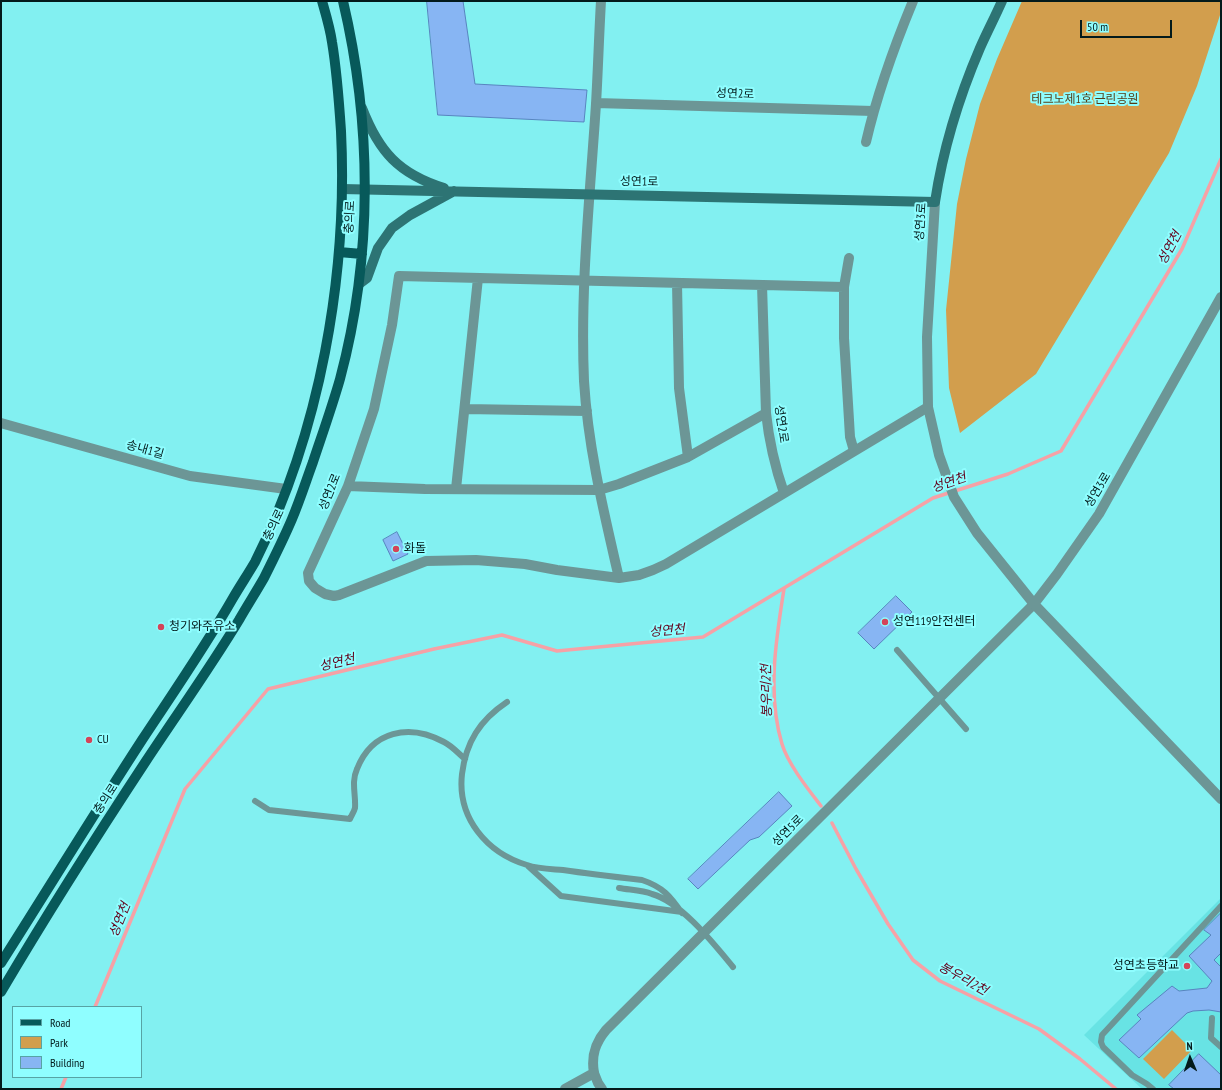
<!DOCTYPE html>
<meta charset="utf-8">
<style>
body{margin:0}
#map{position:relative;width:1222px;height:1090px;overflow:hidden;background:#82f0f1;font-family:"PT Sans Narrow",sans-serif}
canvas{display:block}
.frame{position:absolute;inset:0;border:2px solid #031a1b;pointer-events:none}
.legend{position:absolute;left:12px;top:1006px;width:130px;height:72px;box-sizing:border-box;background:#8ffeff;border:1px solid #57a3a4;margin:0;padding:5px 7px;list-style:none;font-size:12px;color:#031a1b}
.legend li{display:flex;align-items:center;gap:8px;height:20px}
.legend b{width:20px;border:1px solid #57a3a4}
.north{position:absolute;left:1170px;top:1038px;width:40px;height:40px;-webkit-text-stroke:3px #8ffeff;paint-order:stroke;rotate:358deg;font-size:11px;font-weight:700;line-height:16px;text-align:center;color:#031a1b}
.north::after{content:'';display:block;margin:auto;width:14px;height:18px;background:#031a1b;clip-path:polygon(50% 0,100% 100%,50% 72%,0 100%)}
.scale{position:absolute;left:1080px;top:20px;width:92px;height:18px;box-sizing:border-box;border:2px solid #031a1b;border-top:0;padding-left:5px;font-size:12px;line-height:14px;white-space:nowrap;color:#031a1b;-webkit-text-stroke:3px #8ffeff;paint-order:stroke}
</style>
<div id="map">
<canvas width="1222" height="1090"></canvas>
<div class="frame"></div>
<ul class="legend">
<li><b style="height:5px;background:#07595a"></b>Road</li>
<li><b style="height:11px;background:#d29e4d"></b>Park</li>
<li><b style="height:11px;background:#87b5f3"></b>Building</li>
</ul>
<div class="north">N</div>
<div class="scale">50 m</div>
</div>
<script>
const ctx = document.querySelector('canvas').getContext('2d');
ctx.lineJoin = 'round';
function paint(path, color) {
  ctx.fillStyle = color;
  ctx.fill(path, 'evenodd');
}
function strokePath(path, color, width, dash) {
  ctx.strokeStyle = color;
  ctx.lineWidth = width;
  ctx.lineCap = dash ? 'butt' : 'round';
  ctx.setLineDash(dash || []);
  ctx.stroke(path);
}
function drawText(font, color, halo, rows, align = 'center') {
  ctx.font = font + ' "PT Sans Narrow","Noto Sans KR",sans-serif';
  ctx.lineWidth = 4;
  ctx.setLineDash([]);
  ctx.textBaseline = 'middle';
  ctx.strokeStyle = halo;
  ctx.fillStyle = color;
  for (const [text, x, y, turn = 0] of rows) {
    ctx.save();
    ctx.translate(x, y);
    ctx.rotate((+turn || 0) * Math.PI / 180);
    ctx.textAlign = isNaN(turn) ? turn : align;
    if (halo) ctx.strokeText(text, 0, 0);
    ctx.fillText(text, 0, 0);
    ctx.restore();
  }
}
paint(new Path2D(`
 M1221,898V1089H1142L1084,1035Z`), '#68e3e4');
paint(new Path2D(`
 M1022,1H1221V12L1197,86L1169,153L1036,374L960,433L949,388L946,310L957,204L966,159L980,104L997,59Z
 M1172,1030L1192,1050L1164,1079L1143,1059Z`), '#d29e4d');
strokePath(new Path2D(`
 M784,589C776,639 767,694 782,744C788,764 808,789 821,806
 M832,823L856,869L888,924L913,960L940,981L1039,1029L1080,1059L1116,1089
 M95,1007L185,789L268,689L434,649L502,635L557,651L703,637L933,498L1008,474L1061,451L1182,249L1221,159
 M61,1089L66,1077`), '#f6a1a6', 3.5);
const building = new Path2D(`
 M427,1H463L475,84L587,90L584,122L438,115Z
 M397,532L408,554L393,561L383,540Z
 M896,596L912,612L874,649L858,633Z
 M779,792L792,806L759,837L750,840L698,889L688,879Z
 M1221,913V953L1214,960L1221,967V1012L1209,1010L1193,1011L1187,1013L1139,1058L1119,1040L1141,1019L1137,1015L1172,986L1179,991L1207,988L1212,981L1189,956L1211,935L1204,930Z
 M1199,1054L1221,1075V1089H1174L1169,1085Z`);
paint(building, '#87b5f3');
strokePath(building, '#5884bf', 1);
strokePath(new Path2D(`
 M897,650L966,729
 M507,702C480,720 466,742 462,774C457,818 487,853 527,865C538,869 552,869 563,870C590,874 616,877 642,880C663,887 670,896 682,913
 M255,801L269,810L350,819C351,816 354,812 355,808C356,795 351,782 357,769C372,731 409,723 444,742C452,746 458,753 465,759
 M528,866L561,896L682,912
 M619,888C630,890 642,890 652,894C681,902 714,944 733,967
 M1212,1018L1211,1038L1221,1047
 M1153,1089L1147,1084L1132,1075L1103,1047L1101,1042L1102,1035L1221,906`), '#6c9696', 6);
strokePath(new Path2D(`
 M601,1C599,35 598,70 596,104C590,196 580,288 584,381C588,448 604,513 619,578
 M596,103L873,111
 M849,258L844,287V338L849,420L850,437L854,451
 M677,283L679,388L688,457
 M762,285L766,413C769,441 775,467 784,493
 M844,287L399,276L392,325L374,409L348,486L308,573L309,581L315,588L325,594L334,596L339,595L426,561L476,560L525,564L557,570L619,578L639,575L653,570L666,564L928,407
 M465,409L587,411
 M1,423L190,476L286,489
 M348,486L425,489L599,490L619,484L688,457L766,413
 M456,489L478,278
 M565,1089L594,1073C591,1056 595,1043 606,1030L1034,604`), '#6c9696', 10);
strokePath(new Path2D(`
 M866,142C877,94 894,47 913,1
 M935,202L927,337L928,407L939,455L954,497L977,533L1034,604L1221,799
 M1034,604L1057,574L1099,514L1221,297
 M594,1073L598,1083L602,1089`), '#6c9696', 10);
strokePath(new Path2D(`
 M362,108C379,152 399,174 444,188
 M342,189L935,202C943,149 959,97 980,48C987,32 995,17 1002,1
 M359,284L367,278L378,248L392,228L410,215L454,191`), '#2d7474', 10);
strokePath(new Path2D(`
 M339,252L362,254
 M1,963C48,889 94,814 142,740C173,693 205,647 233,598C240,586 248,574 255,562C320,432 348,276 341,131C339,101 337,72 332,42C330,28 326,15 322,1
 M1,992C47,914 96,837 146,761C177,714 210,668 239,620C247,606 256,592 264,578C274,558 284,538 292,519C300,500 306,481 313,462C322,435 332,407 340,379C373,256 372,124 343,1`), '#07595a', 10);
for (const [x, y, r, color] of [
 [396,549,4,"#d44459"],
 [885,622,4,"#d44459"],
 [161,627,4,"#d44459"],
 [89,740,4,"#d44459"],
 [1187,966,4,"#d44459"]
]) {
  const dot = new Path2D();
  dot.arc(x, y, r, 0, 2 * Math.PI);
  ctx.fillStyle = color;
  ctx.fill(dot);
  strokePath(dot, '#8ffeff', 1.5);
}
drawText('12px', '#031a1b', '#8ffeff', [
 ["성연2로",735,94,2],
 ["성연1로",639,182,1],
 ["충의로",350,217,-87],
 ["성연3로",921,222,-86],
 ["성연2로",781,424,82],
 ["송내1길",145,450,16],
 ["성연3로",1098,490,-59],
 ["성연2로",330,492,-68],
 ["충의로",274,525,-65],
 ["충의로",106,799,-57],
 ["성연5로",788,831,-45]
]);
drawText('12px', '#543c16', '#8ffeff', [
 ["테크노제1호 근린공원",1085,100]
]);
drawText('12px', '#031a1b', '#8ffeff', [
 ["화돌",404,549],
 ["성연119안전센터",893,622],
 ["청기와주유소",169,627],
 ["CU",97,740],
 ["성연초등학교",1179,966,"right"]
], 'left');
drawText('italic 13px', '#63021b', '#8ffeff', [
 ["성연천",1170,248,-62],
 ["성연천",949,483,-19],
 ["성연천",667,631,-5],
 ["성연천",337,663,-13],
 ["봉우리2천",767,691,-91],
 ["성연천",120,920,-68],
 ["봉우리2천",963,979,29]
]);
</script>
